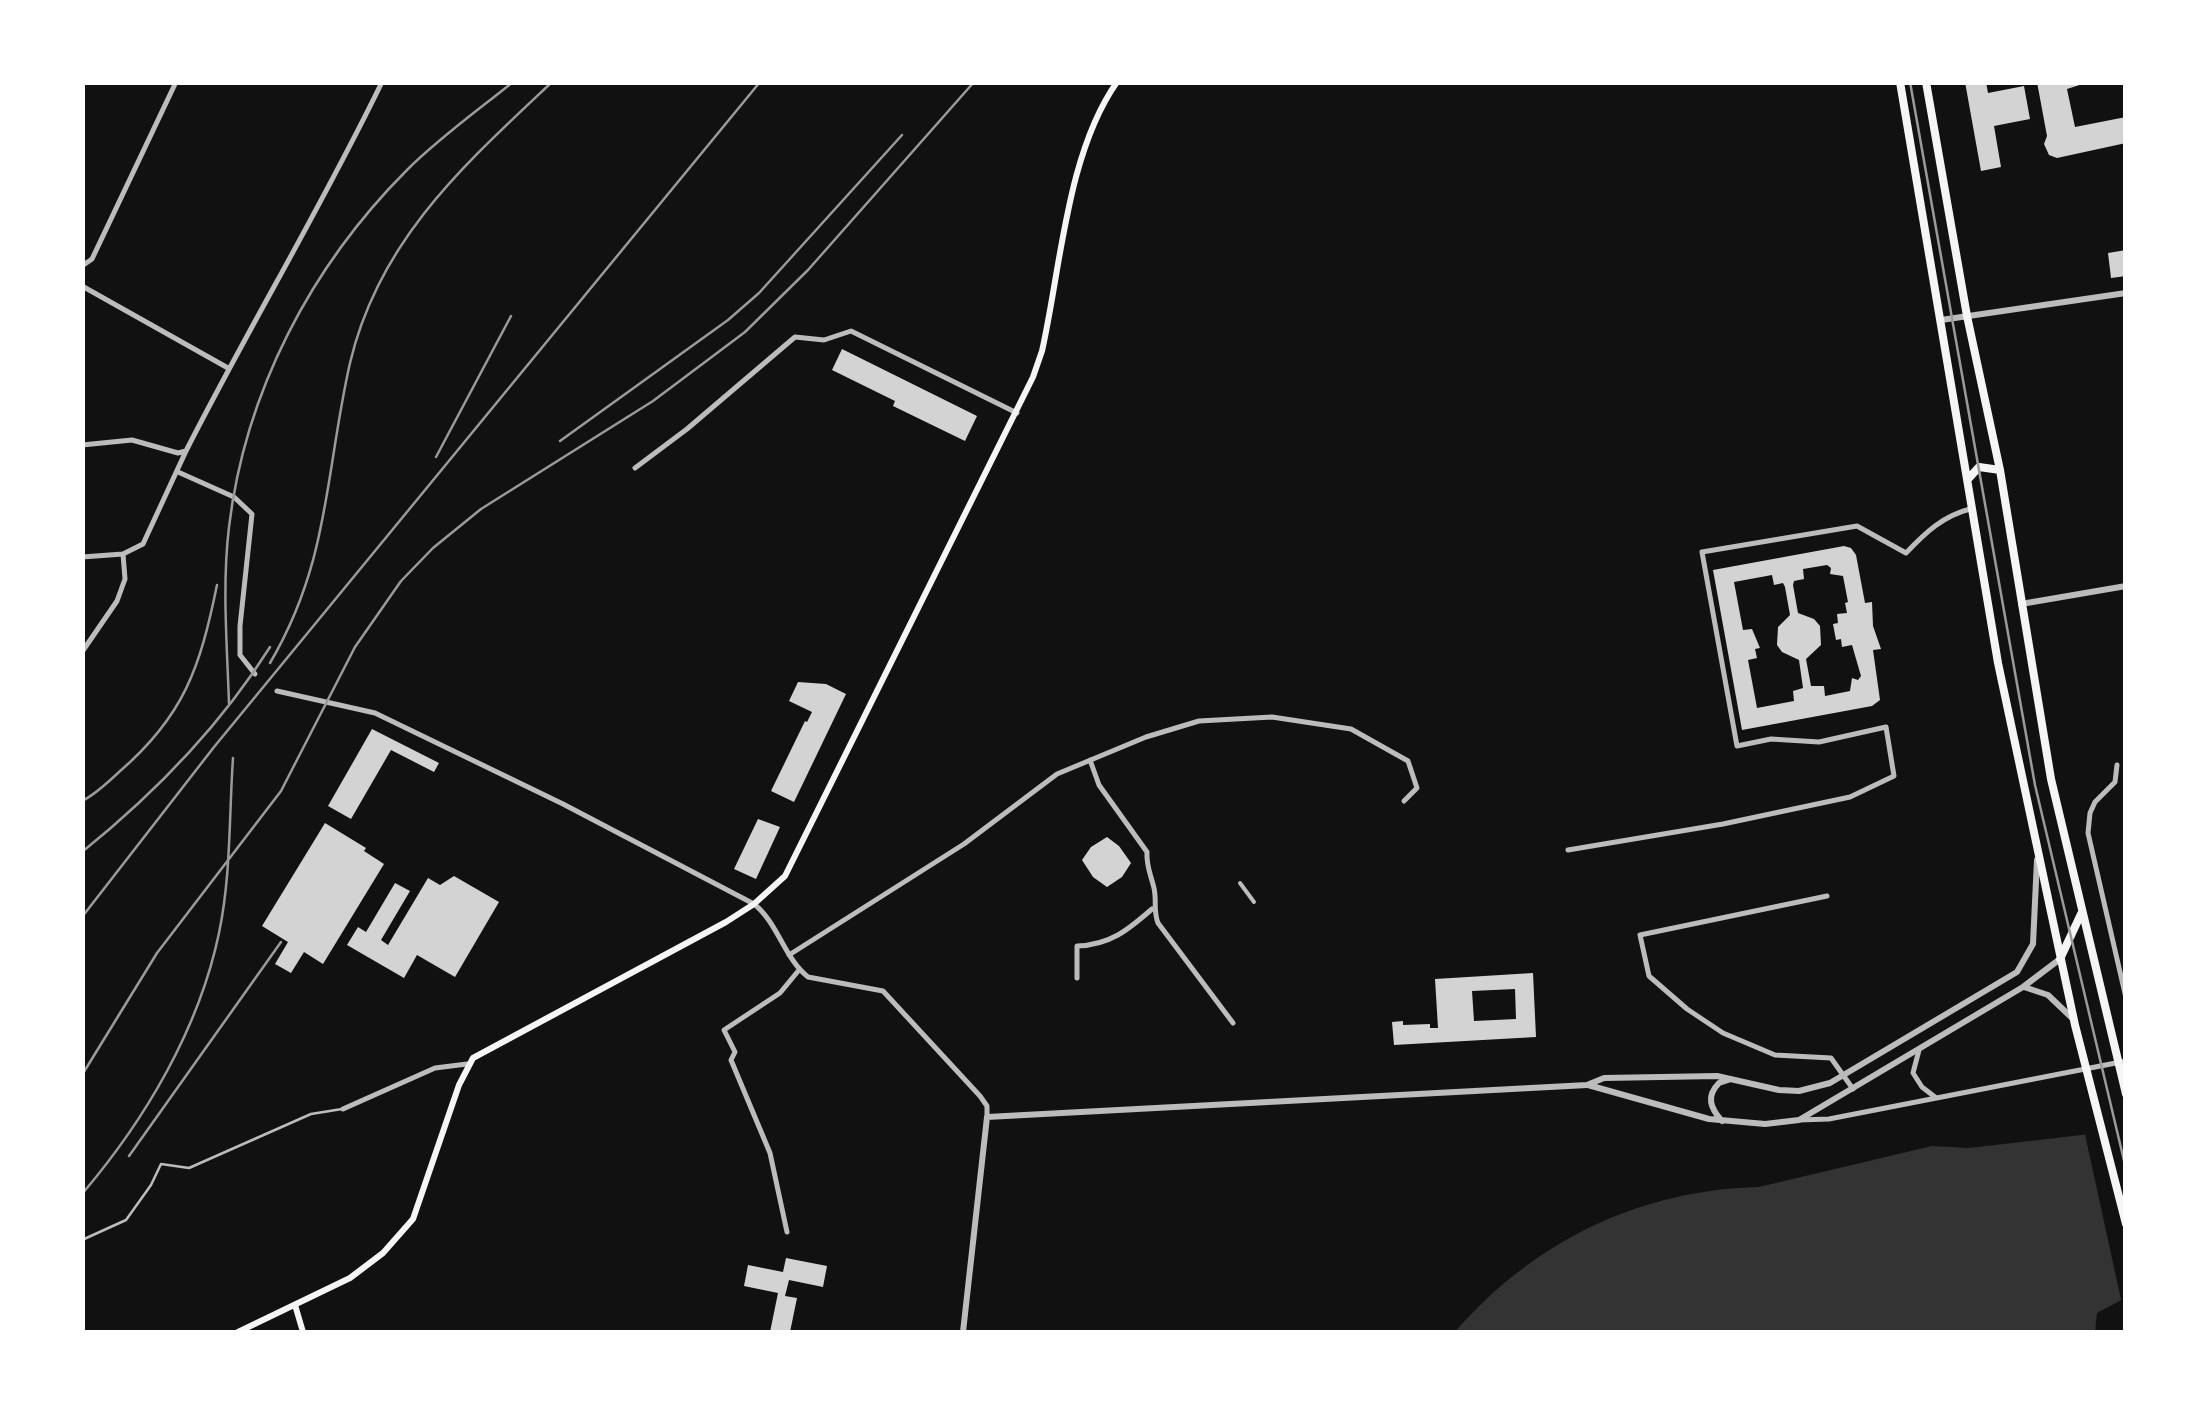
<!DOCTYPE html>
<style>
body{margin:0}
#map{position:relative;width:2208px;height:1415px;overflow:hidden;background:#111;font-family:Inter,sans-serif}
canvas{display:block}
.frame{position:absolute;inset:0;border:85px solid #fff;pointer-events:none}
</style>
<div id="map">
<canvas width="2208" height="1415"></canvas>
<div class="frame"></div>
</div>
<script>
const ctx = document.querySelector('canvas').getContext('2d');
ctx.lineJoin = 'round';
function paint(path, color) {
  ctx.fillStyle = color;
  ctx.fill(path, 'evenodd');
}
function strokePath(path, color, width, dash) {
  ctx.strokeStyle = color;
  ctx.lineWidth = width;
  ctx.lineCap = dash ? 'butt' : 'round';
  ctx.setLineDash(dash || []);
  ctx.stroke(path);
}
paint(new Path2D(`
 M2125,1130V1298L2097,1313L2095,1332H1455C1534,1241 1639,1190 1759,1187L1932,1146L1969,1148Z`), '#333');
paint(new Path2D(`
 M2126,1125V1303L2122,1304L2084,1130Z`), '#111');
paint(new Path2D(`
 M1965,82H1986L1988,93L2024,86L2030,119L1994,126L2001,167L1981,171Z
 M2037,82H2089L2067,89L2075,127L2126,117V143L2057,158L2049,155L2044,144L2047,136Z
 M2126,250V276L2111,278L2108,253Z
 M842,349L977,416L965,441L893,406L895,401L832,370Z
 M1844,546L1851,548L1856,555L1865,603L1872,602L1873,626L1881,649L1873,650L1880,700L1872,706L1742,730L1713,570ZM1827,565L1831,568L1830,574L1843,576L1848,602L1845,603L1847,613L1837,614L1838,623L1833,624L1836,640L1841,639L1842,647L1852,645L1861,676L1858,680L1852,678L1850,691L1825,696L1824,686H1811L1806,659L1821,645L1820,626L1814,619L1798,613L1793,585L1794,581L1804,579L1803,569ZM1772,575L1774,585L1783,583L1785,587L1790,615L1778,627L1777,645L1782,652L1799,660L1803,688L1793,691L1794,701L1757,708L1748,660L1757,658L1755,649L1760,648L1752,629L1743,630L1734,582Z
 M798,682L826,684L846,694L794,802L771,791L805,721L807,722L812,712L789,701Z
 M372,729L439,763L434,772L391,750L351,819L328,806Z
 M758,819L780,827L756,879L734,869Z
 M325,823L366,848L364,851L384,864L323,964L304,952L291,973L275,964L288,942L262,926Z
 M1107,837L1119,846L1131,863L1122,877L1107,887L1093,877L1082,860L1091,847Z
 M454,876L499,902L455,977L417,955L404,978L347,945L358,927L366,932L395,883L410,891L381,940L388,945L428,878L440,885Z
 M1533,973L1536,1037L1394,1045L1392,1022L1403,1021V1025L1430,1024V1028H1438L1435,979ZM1515,989L1516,1019L1474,1021L1472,991Z
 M786,1258L827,1266L823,1287L789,1280L785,1296L797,1298L790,1332H770L778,1293L744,1286L748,1265L783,1272Z`), '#d3d3d3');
strokePath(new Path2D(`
 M82,1240L126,1220L151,1185L161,1164L189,1168L311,1114L342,1109`), '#bcbcbc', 2.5);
strokePath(new Path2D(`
 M1240,883L1254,902`), '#bcbcbc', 4);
strokePath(new Path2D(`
 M82,266L92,259L176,82
 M82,286L228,368
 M82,445L132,440L178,453L186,451C249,327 321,208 382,82
 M635,468L687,429L795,337L824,340L851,331L1017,413
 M178,472L234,497L252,514L240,626V655L255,674
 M82,557L123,554L143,544L186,451
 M82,652L117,601L125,579L123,554
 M277,691L375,713L563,804L754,904C778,923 784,958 808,977L883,991L980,1096L987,1106V1117
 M1090,760L1099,785L1147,852C1146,866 1151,875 1154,888C1157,902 1153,910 1158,923L1233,1023
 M2117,765L2115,782L2095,802L2090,813L2088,833L2126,998
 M1568,850L1723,824L1850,797L1894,776L1886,727L1819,742L1771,739L1737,746L1702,552L1857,526L1906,553C1926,532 1943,516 1970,509
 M1827,896L1640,935L1649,976L1687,1009L1723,1033L1775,1055L1831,1058L1853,1089
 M789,955L964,844L1057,774L1146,737L1199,721L1272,717L1351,729L1408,761L1417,788L1404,801
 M1077,978V946C1110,945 1128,930 1152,909
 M1919,1050L1913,1073L1922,1087L1935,1097
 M343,1109L435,1068L467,1064
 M1799,1120L1829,1119L2126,1061
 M787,1232L770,1153L731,1060L735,1052L724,1030L780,993L799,970`), '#bcbcbc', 5);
strokePath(new Path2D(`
 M1941,320L2126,293
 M2021,604L2126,586
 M2024,987L2048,995L2071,1017
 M1588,1085L1709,1119L1765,1124L1799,1120L2023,987L2060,959
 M1722,1121C1710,1108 1706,1096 1719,1083L1731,1079
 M963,1332L987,1117L1587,1085L1604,1078L1717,1076L1779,1090L1799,1091L1830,1083L2017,972L2033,944L2037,860`), '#bcbcbc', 6);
strokePath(new Path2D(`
 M295,1305L303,1332
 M238,1332L350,1278L383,1253L413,1219L459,1085L473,1058L726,922L754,904L785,876L1033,377L1042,351C1061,266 1067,153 1117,82`), '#f5f5f5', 6);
strokePath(new Path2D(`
 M1900,82L1998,663L2075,1025L2126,1224
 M1926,82L1967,316L2000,470L2051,779L2126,1094
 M1969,478L1979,467L2000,470
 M2060,959L2081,914`), '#f5f5f5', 8);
strokePath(new Path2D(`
 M1910,82L2035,785L2126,1169`), '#9a9a9a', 2.5);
strokePath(new Path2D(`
 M560,441L728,320L759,293L902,135
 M436,457L511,316
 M270,663C330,561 325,473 350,363C379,240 464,165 552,82
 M229,703C227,644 222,585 229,527C245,392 311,266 407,170C439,138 477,111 513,82
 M82,801C96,794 107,783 119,772C184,716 200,668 217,585
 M82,852C154,794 221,725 270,647
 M82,917L214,747L760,82
 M82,1075L157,953L281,791L355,647L401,581L433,548L481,509L653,401L745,332L808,270L974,82
 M129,1156L281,942
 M82,1194C145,1120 199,1029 219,933C231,876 229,816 233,758`), '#9a9a9a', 2.5);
</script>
